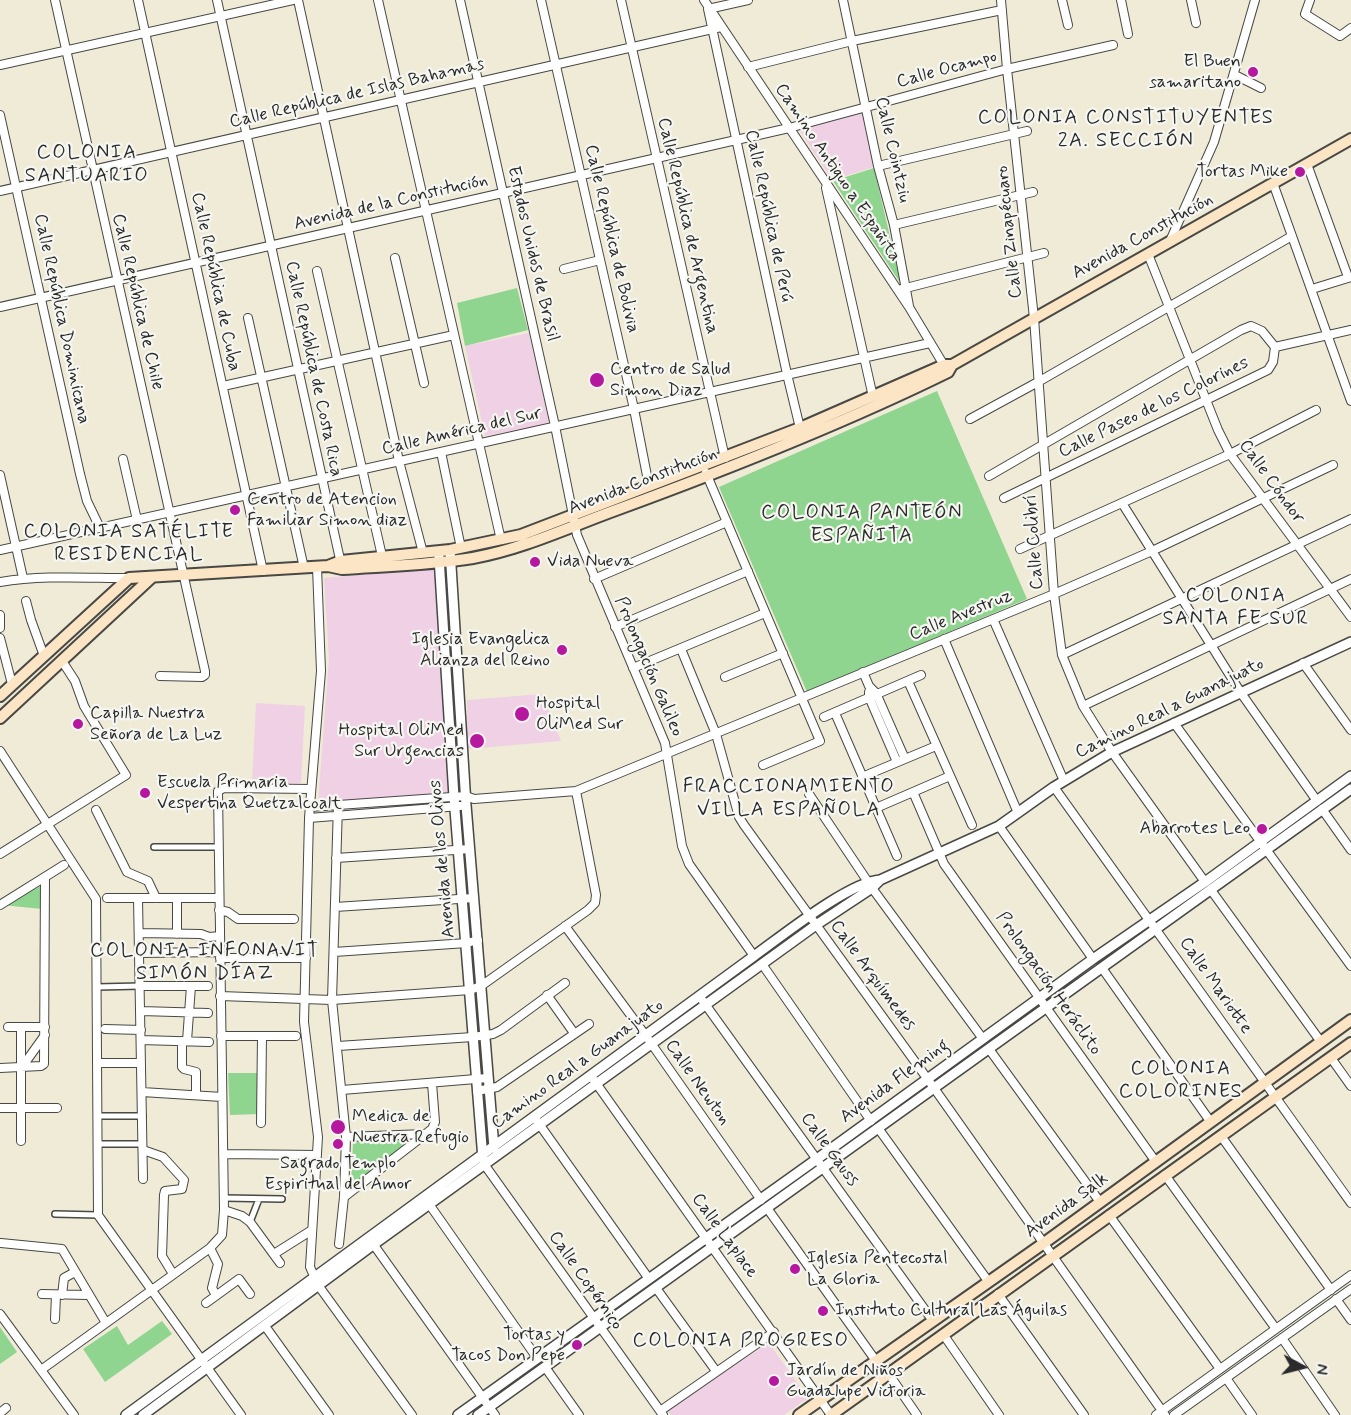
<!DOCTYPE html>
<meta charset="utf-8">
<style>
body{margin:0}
#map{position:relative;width:1351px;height:1415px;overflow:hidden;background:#efebd7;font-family:Mynerve,sans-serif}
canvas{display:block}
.north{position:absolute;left:1273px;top:1337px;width:60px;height:60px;-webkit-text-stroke:4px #f6f6f2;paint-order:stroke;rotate:97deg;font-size:16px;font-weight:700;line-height:24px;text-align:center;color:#2b2b2b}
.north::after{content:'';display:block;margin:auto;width:21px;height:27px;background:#2b2b2b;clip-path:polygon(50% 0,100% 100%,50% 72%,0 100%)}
</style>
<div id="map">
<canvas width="1351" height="1415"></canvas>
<div class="north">N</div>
</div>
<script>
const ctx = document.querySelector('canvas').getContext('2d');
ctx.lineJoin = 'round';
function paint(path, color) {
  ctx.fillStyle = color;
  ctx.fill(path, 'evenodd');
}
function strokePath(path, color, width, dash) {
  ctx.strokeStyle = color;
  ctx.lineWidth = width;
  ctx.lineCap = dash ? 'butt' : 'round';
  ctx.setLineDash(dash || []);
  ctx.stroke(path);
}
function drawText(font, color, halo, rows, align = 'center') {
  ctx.font = font + ' Mynerve,sans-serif';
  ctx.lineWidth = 4.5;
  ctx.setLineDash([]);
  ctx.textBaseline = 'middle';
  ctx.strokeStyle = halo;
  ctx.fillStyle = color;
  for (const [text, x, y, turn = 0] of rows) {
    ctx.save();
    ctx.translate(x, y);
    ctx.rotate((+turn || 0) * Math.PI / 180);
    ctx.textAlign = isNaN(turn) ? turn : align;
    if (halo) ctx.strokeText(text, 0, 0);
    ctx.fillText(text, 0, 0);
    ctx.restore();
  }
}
paint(new Path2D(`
 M864,111L874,167L832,180L798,128Z
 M529,333L550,424L485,436L465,346Z
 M435,568L450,792L318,803L329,659L324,578Z
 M542,694L561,741L467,749V700Z
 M256,703L305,706L301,783L252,784Z
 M769,1343L808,1398L784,1415H671L666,1409Z`), '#efd0e5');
paint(new Path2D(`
 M874,168L901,284L833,181Z
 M517,288L528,330L465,346L457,303Z
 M937,391L1027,599L807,692L719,487Z
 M43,885L42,909L2,905Z
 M228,1073H258L259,1114L230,1115Z
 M414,1138L351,1186L353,1142Z
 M162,1321L172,1334L105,1382L83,1349L117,1326L128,1345Z
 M0,1327L17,1352L0,1364Z`), '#8fd58f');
const pedestrian = new Path2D(`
 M154,847H218
 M97,987L141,986
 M98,1116H143
 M98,1144H143
 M224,1198L282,1199
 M55,1214L98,1215
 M250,1222L259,1199`);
const minor = new Path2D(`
 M55,0L205,671V675L202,677L160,676
 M138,0L263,571
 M217,0L341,564
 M298,0L399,461L423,553
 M378,0L501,540
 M460,0L555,426L577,535L665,743L682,846L689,864L754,956
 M541,0L634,409L649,486
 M621,0L725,458
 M704,0L909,307L945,367
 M748,0L708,9L787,374L800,428
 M843,0L878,166L894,225L909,306
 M1001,0L1007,69L1034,318L1054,594L1062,655L1083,706L1112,752L1205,882
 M1062,0L1068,25
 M1121,0L1128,34
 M1191,0L1196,23
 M1310,0L1305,14L1340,36L1351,28
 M0,65L293,0
 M748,67L852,41L1002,10
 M1235,75L1261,88
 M0,115L80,474L87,501L100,528
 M1307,164L1348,277
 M878,166L1027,131
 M1273,183L1351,401
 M826,188L873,397
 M0,191L721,27
 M894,225L1033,192
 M1170,241L1214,142L1255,0
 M1148,254L1218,430L1230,454L1351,617
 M395,258L424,383
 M564,269L600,260
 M317,271L382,556
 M902,289L1044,253
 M1312,289L1351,277
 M0,307L789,128L1007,69L1113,45
 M248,318L304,568
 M1275,347L1351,330
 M223,386L454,335
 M970,419L1038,382L1292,236
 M441,452L461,548
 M123,459L137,520
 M706,473L820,741L763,765
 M0,475L23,578
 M989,476L1241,330L1251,326L1262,331L1275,347L1273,362L1268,370L1004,498
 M1122,503L1241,693L1317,801
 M1020,549L1230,454L1316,410
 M0,550L930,343
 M317,567L321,671L309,818L304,1022L318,1137L310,1267L318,1285L412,1415
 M594,579L727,522
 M0,582C43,575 86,578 129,578
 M26,601L31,620L44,656
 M993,619L1064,781
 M615,627L748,571
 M0,628V615
 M0,638L12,684
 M944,639L1018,813
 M681,649L716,734L739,817L744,825L934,1088L1165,1415
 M1062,655L1351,519
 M1303,663L1351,730
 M633,668L765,613
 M863,672L869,686L876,693L905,759
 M725,677L783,653
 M908,681L972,825
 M869,692V697L897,762
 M1083,706L1351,579
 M835,713L897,856
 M824,717L921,675
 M1174,723L1351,966
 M0,751L96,899L98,1215L241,1415
 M862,777L936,746
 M1054,787L1351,1203
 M913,792L944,864L1156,1162
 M809,794L872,888L983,1039
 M338,805L332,1000L346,1137L344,1197L339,1244
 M310,807L466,796L474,799L576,791L1054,594L1152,551L1333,465
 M876,808L950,776
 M1322,809L1351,850
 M96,810L127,872L148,881L156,898
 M309,818L460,806
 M999,826L1093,959
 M0,854L126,775L84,706L75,681L62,661
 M336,858L470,849
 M1211,890L1321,1042
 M107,898H219
 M138,898L143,1179
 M0,905L64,865
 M335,907L474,898
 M219,910L228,912L238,919H294
 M565,926L646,1036L761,1200
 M139,933L201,934L209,937L220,936
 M177,934V898
 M334,952L467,943L478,940
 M139,953L220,952
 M220,958H306
 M762,964L871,1121
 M1102,968L1210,1121
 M141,986H208
 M547,995L574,1033
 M220,996L332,1000L470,990L481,986L588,910L595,903L596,895L576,791
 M700,997L933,1321
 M141,1011L208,1013
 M8,1027H45
 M21,1027V1141
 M105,1029L141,1030
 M221,1036H296
 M141,1040L209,1042
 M182,1041V1067L184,1069L196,1072V1095
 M187,1041L191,986
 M338,1046L473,1037L493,1034L501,1030L565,983
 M989,1049L1100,1202
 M1331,1058L1351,1086
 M97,1063H141
 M22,1067L45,1035
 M0,1068L41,1066L44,1064L45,877
 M591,1076L831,1415
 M342,1090L488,1078
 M477,1091L497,1087L589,1024
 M142,1092L222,1097
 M0,1108H57
 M537,1121L649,1279
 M261,1123L262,1036
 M878,1128L988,1281
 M1221,1136L1331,1290
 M346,1137L425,1134
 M143,1150L163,1157L184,1180L182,1189L165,1191L164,1195L162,1256L173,1274
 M223,1154L317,1155
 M484,1164L663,1415
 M1165,1175L1276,1329
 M344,1197L432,1129L435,1122L432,1083
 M429,1204L537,1358
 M767,1208L876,1361
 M224,1210L242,1216L250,1222L280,1263
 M1109,1215L1220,1369
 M371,1241L495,1415
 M1,1243L62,1249L106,1323
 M210,1248L218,1264L212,1288L216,1295
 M274,1254L312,1230
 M656,1288L716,1371
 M42,1294L88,1295
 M998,1294L1084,1415
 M62,1295L64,1278L75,1272
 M1336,1299L1351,1320
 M206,1303L239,1279L250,1294
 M0,1314L74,1415
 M55,1319L56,1295
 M265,1326L329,1415
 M943,1334L999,1415
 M1282,1338L1335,1415
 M545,1367L579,1415
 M41,1370L210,1248L222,1235L224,1210L218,791L224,788L311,789
 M888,1373L917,1415
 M1226,1378L1252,1415
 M660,1411L774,1332
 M0,1413L6,1408
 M1156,1415L1351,1275
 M1174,1415L1351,1289`);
const tertiary = new Path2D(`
 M450,550L466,805L494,1148
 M439,557L454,797L483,1159
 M126,1415L754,956C782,936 849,882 880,880L999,826L1054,787L1112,752L1351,642
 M143,1415L373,1245L816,925L872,888L880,880
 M458,1415L817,1159L1093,959L1205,882L1351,776
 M478,1415L1351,789`);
const secondary = new Path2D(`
 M328,566L342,569C385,566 430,565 473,558C523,549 569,527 616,510C728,469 840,425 948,372L952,365
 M0,696L129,578L328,566L341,561L450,550L521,535L800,428L944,365H952L1351,139
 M0,718L152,577
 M799,1415L1044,1243L1351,1020
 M831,1415L1351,1043`);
strokePath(pedestrian, '#484845', 8);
strokePath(minor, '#484845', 10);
strokePath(tertiary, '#484845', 12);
strokePath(secondary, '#484845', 14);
strokePath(pedestrian, '#fff', 5);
strokePath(minor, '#fff', 8);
strokePath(tertiary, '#fff', 9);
strokePath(secondary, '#fce5c4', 10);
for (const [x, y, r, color] of [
 [1253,72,6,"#b5179e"],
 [1300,172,6,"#b5179e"],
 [597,380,8,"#b5179e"],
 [235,510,6,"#b5179e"],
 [535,562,6,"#b5179e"],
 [562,650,6,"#b5179e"],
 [522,714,8,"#b5179e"],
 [78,724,6,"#b5179e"],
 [477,741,8,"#b5179e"],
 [145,793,6,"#b5179e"],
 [1262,829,6,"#b5179e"],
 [338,1127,8,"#b5179e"],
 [338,1144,6,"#b5179e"],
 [795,1269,6,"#b5179e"],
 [823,1311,6,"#b5179e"],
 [577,1345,6,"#b5179e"],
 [774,1381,6,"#b5179e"]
]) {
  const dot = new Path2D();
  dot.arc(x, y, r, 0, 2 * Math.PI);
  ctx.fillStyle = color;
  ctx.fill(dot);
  strokePath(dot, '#f6f6f2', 2);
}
drawText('18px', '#2b2b2b', '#f6f6f2', [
 ["El Buen",1241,62,"right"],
 ["samaritano",1241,83,"right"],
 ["Tortas Mike",1288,172,"right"],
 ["Centro de Salud",610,370],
 ["Simon Diaz",610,391],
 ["Centro de Atencion",247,500],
 ["Familiar Simon diaz",247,521],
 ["Vida Nueva",547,562],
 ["Iglesia Evangelica",550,640,"right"],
 ["Alianza del Reino",550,661,"right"],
 ["Hospital",536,704],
 ["OliMed Sur",536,725],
 ["Capilla Nuestra",90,714],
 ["Señora de La Luz",90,735],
 ["Hospital OliMed",464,731,"right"],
 ["Sur Urgencias",464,752,"right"],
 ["Escuela Primaria",157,783],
 ["Vespertina Quetzalcoalt",157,804],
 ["Abarrotes Leo",1250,829,"right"],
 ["Medica de",352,1117],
 ["Nuestra Refugio",352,1138],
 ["Sagrado Templo",338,1164,"center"],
 ["Espiritual del Amor",338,1185,"center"],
 ["Iglesia Pentecostal",807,1259],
 ["La Gloria",807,1280],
 ["Instituto Cultural Las Águilas",835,1311],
 ["Tortas y",565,1335,"right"],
 ["Tacos Don Pepe",565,1356,"right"],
 ["Jardín de Niños",786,1371],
 ["Guadalupe Victoria",786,1392]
], 'left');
drawText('18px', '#2b2b2b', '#f6f6f2', [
 ["Calle Ocampo",947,70,-15],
 ["Calle República de Islas Bahamas",357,94,-13],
 ["Calle Cointziu",892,150,77],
 ["Camino Antiguo a Españita",837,173,56],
 ["Avenida de la Constitución",391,203,-13],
 ["Calle República de Perú",768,216,78],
 ["Calle República de Argentina",687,226,77],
 ["Calle Zinapécuaro",1010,232,-96],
 ["Avenida Constitución",1143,237,-29],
 ["Calle República de Bolivia",611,239,77],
 ["Estados Unidos de Brasil",532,254,77],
 ["Calle República de Cuba",215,282,78],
 ["Calle República de Chile",137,302,77],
 ["Calle República Dominicana",61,319,78],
 ["Calle República de Costa Rica",313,369,78],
 ["Calle Paseo de los Colorines",1154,408,-26],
 ["Calle América del Sur",462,432,-13],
 ["Avenida Constitución",643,482,-21],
 ["Calle Cóndor",1271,482,54],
 ["Calle Colibrí",1035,542,-94],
 ["Calle Avestruz",961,616,-22],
 ["Prolongación Galileo",648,667,67],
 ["Camino Real a Guanajuato",1170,709,-26],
 ["Avenida de los Olivos",443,859,-95],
 ["Calle Arquímedes",872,976,54],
 ["Prolongación Heráclito",1048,984,55],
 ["Calle Mariotte",1215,986,55],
 ["Camino Real a Guanajuato",578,1065,-36],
 ["Avenida Fleming",895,1082,-36],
 ["Calle Newton",697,1083,55],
 ["Calle Gauss",829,1150,54],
 ["Avenida Salk",1067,1206,-36],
 ["Calle Laplace",724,1236,54],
 ["Calle Copérnico",585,1281,55]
]);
ctx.letterSpacing = '1.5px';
drawText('20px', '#2b2b2b', '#f6f6f2', [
 ["COLONIA CONSTITUYENTES",1126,119],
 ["2A. SECCIÓN",1126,142],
 ["COLONIA",87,154],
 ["SANTUARIO",87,177],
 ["COLONIA PANTEÓN",862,514],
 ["ESPAÑITA",862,537],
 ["COLONIA SATÉLITE",129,533],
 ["RESIDENCIAL",129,556],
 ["COLONIA",1236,597],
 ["SANTA FE SUR",1236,620],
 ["FRACCIONAMIENTO",789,788],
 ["VILLA ESPAÑOLA",789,811],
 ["COLONIA INFONAVIT",205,952],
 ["SIMÓN DÍAZ",205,975],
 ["COLONIA",1181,1070],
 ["COLORINES",1181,1093],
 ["COLONIA PROGRESO",741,1342]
]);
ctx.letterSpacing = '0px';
</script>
